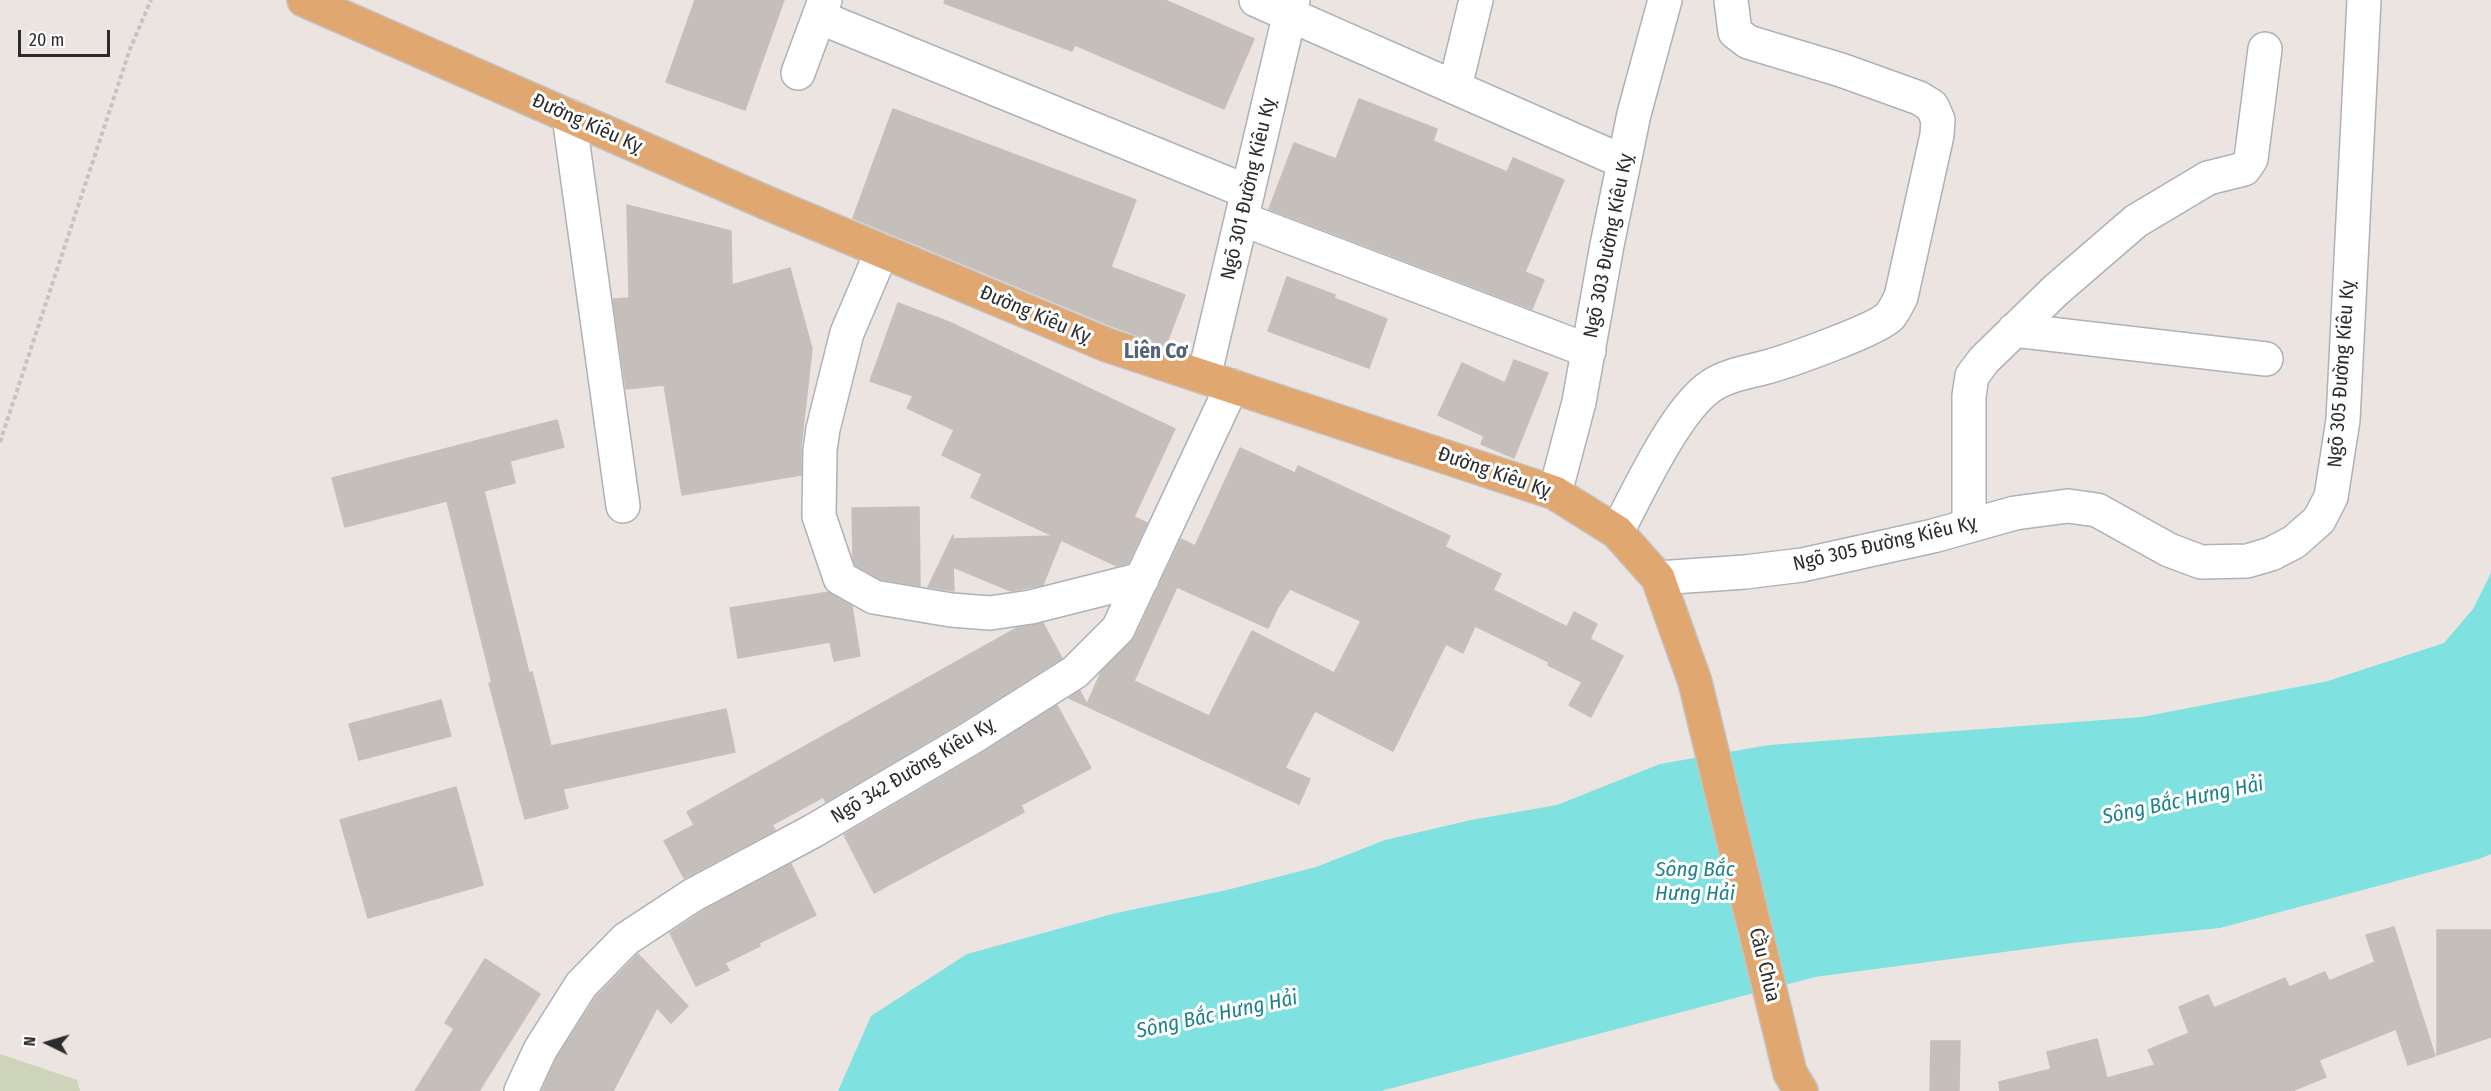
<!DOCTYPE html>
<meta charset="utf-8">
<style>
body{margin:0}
#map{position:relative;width:2491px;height:1091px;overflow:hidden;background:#ece4e1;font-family:"Fira Sans Condensed",sans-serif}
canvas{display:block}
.north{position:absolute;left:18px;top:1013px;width:60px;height:60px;-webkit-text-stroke:4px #fff;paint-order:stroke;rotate:275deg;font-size:16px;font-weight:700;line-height:24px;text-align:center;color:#2c2c2c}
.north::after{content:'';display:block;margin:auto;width:21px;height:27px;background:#2c2c2c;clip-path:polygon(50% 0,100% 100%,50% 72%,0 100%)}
.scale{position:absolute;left:18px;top:30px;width:92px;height:27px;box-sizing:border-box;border:3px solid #2c2c2c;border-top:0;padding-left:8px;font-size:18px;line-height:21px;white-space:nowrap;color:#2c2c2c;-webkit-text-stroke:4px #fff;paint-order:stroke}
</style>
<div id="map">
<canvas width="2491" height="1091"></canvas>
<div class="north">N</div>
<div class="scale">20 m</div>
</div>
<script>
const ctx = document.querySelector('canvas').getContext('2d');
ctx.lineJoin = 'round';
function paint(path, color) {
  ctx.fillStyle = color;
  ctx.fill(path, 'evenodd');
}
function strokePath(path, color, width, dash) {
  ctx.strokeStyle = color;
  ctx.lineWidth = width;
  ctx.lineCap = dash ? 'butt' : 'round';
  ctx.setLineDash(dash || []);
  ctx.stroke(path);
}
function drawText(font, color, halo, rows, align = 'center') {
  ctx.font = font + ' "Fira Sans Condensed",sans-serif';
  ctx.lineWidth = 6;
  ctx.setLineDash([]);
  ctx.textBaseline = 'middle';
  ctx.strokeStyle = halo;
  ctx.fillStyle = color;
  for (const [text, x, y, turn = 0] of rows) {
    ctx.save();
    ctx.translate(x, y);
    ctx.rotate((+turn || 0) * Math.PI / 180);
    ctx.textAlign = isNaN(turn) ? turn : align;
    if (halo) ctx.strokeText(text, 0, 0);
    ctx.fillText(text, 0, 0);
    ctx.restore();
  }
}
paint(new Path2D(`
 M0,1054L77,1080L80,1091H0Z`), '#ced4ba');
paint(new Path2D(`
 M2491,573V854L2479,859L2220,928L2072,943L1815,977L1381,1091H838L871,1016L967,954L1116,913L1227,890L1316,867L1385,840L1471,820L1557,805L1660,764L1769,745L2142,717L2328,681L2444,643L2473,609Z`), '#80e2e0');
const building = new Path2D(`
 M695,0H784L745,110L666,82Z
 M945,0H1165L1254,39L1224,109L1075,45L1072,51L944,3Z
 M1359,99L1437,129L1433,141L1507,172L1513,158L1564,180L1525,272L1544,280L1532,309L1269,209L1294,143L1336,159Z
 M893,109L1136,200L1111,267L1185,295L1166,345L1114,327L853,218Z
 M627,205L731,231L732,285L790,268L812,349L801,447V475L682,495L664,385L626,389L613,299L629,298Z
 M1287,277L1335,295L1334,298L1387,319L1369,368L1268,331Z
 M898,303L949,322L1175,429L1134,517L1147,523L1128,563L1117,566L1061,540L1043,585L1011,591L953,567L954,591L928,587L953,535V539L1053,536L971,497L982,474L942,455L954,430L907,408L913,396L870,381Z
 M1514,360L1548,373L1514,458L1481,444L1484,436L1438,415L1462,363L1505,383Z
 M557,420L564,447L510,461L515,483L484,491L529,673L532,672L551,746L726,709L735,752L563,789L568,808L525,819L489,683H492L447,501L345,527L332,478Z
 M1240,448L1295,473L1298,466L1450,536L1445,547L1501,574L1493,590L1567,627L1574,612L1597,624L1590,639L1623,656L1591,717L1569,705L1582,682L1548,665L1549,662L1475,626L1463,653L1446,644L1393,751L1315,711L1285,768L1310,779L1299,804L1069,698L1080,691L1087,704L1101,672L1135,637L1181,539L1195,546ZM1177,587L1268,628L1278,607L1290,589L1361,621L1334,673L1252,631L1209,716L1134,681Z
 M919,507L920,586L880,579L855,565L853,558L852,508Z
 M829,592L852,606L860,656L834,661L830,642L738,658L730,608Z
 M1043,623L1062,658L961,722L826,802L823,797L772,825L775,830L684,878L664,841L694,825L687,812L1017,628Z
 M441,700L451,736L359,760L349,724Z
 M1057,705L1091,768L1021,805L1024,812L874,893L844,835L981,754Z
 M456,787L483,885L368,918L340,820Z
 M791,864L816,915L759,943L760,946L725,963L729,970L696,986L670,933L703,911Z
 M2394,927L2435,1056L2408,1065L2396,1029L2319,1060L2326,1077L2292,1091H2000L1999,1082L2051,1069L2047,1052L2097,1039L2107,1078L2155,1065L2148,1050L2189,1033L2179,1007L2208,995L2214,1008L2285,978L2289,987L2325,972L2329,981L2375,962L2366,935Z
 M2437,930H2491V1037L2437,1055Z
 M638,954L688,1006L671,1023L657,1008L613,1091H542L556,1059L596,997Z
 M485,959L540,994L479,1091H415L454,1029L445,1023Z
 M1931,1041H1960L1959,1091H1930Z`);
paint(building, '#c5bfbc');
strokePath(building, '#c8bfba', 1.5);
const minor = new Path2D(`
 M1256,0L1624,162
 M819,17L1248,192
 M798,73L825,0
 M1455,87L1476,0
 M569,116L623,506
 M1242,219L1589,351
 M882,251L847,333L823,429L820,450L819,516L840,578L874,597L951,610L990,613L1031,607L1142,579
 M2014,330L2266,359
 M1204,377L1293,0
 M1555,493L1579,402L1607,245L1634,114L1665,0
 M1969,525V396L1972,376L1984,360L2056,290L2136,221L2208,178L2244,169L2251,159L2265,49
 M1617,532C1637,494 1676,409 1711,386C1727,375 1748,372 1767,367C1788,361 1877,330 1890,316C1894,311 1898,303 1901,297L1937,135L1938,120L1932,106L1919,98L1841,70L1748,42L1735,32L1731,0
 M1658,578L1745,572L1802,565L1933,536L2015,513L2068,506L2097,510L2169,550L2201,562L2247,561L2271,554L2294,542L2319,520L2331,497L2343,420L2364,0
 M521,1091L540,1050L581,985L626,939L693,895L813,831L971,738L1075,672L1118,629L1232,386`);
const major = new Path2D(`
 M304,0L767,203L1107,345L1555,493L1617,532L1658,578L1695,682L1790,1073L1801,1091`);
strokePath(minor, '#adb2b7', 36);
strokePath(major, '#c4c4c4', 36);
strokePath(new Path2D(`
 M0,442L130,49L151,0`), '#c4c4c4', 4, [4.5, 3]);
strokePath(minor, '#fff', 33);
strokePath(major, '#e1a770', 33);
drawText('20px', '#2c2c2c', '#fff', [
 ["Đường Kiêu Kỵ",587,124,24],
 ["Ngõ 301 Đường Kiêu Kỵ",1249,189,-77],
 ["Ngõ 303 Đường Kiêu Kỵ",1609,246,-79],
 ["Đường Kiêu Kỵ",1035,315,23],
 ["Ngõ 305 Đường Kiêu Kỵ",2342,374,-86],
 ["Đường Kiêu Kỵ",1494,473,19],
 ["Ngõ 305 Đường Kiêu Kỵ",1885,544,-13],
 ["Ngõ 342 Đường Kiêu Kỵ",913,771,-31],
 ["Cầu Chùa",1764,965,76]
]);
drawText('bold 21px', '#516378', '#fff', [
 ["Liên Cơ",1156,352]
]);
drawText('italic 21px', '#1c8289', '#fff', [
 ["Sông Bắc Hưng Hải",2183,801,-12],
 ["Sông Bắc",1695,870],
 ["Hưng Hải",1695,894],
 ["Sông Bắc Hưng Hải",1217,1015,-12]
]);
</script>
